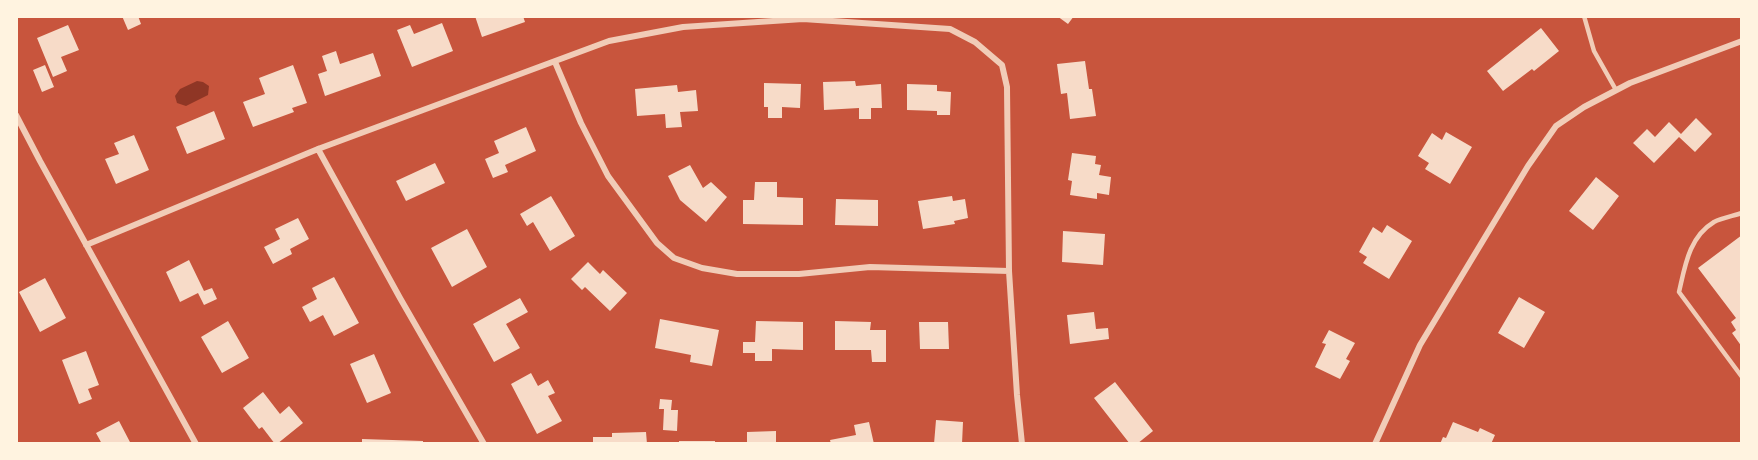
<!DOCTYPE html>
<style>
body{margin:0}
#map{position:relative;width:1758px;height:460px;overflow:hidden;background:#c8553d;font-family:"Fira Sans Condensed",sans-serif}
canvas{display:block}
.frame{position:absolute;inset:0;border:18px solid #fff3e0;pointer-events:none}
</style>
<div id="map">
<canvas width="1758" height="460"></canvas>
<div class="frame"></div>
</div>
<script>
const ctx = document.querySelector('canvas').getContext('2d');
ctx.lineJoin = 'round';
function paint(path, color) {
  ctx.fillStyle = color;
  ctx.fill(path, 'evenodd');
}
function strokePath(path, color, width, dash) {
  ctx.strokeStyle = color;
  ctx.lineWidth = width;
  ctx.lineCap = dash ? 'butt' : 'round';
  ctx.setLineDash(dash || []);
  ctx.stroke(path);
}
paint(new Path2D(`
 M197,81L203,82L209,86L208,95L186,106L177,103L175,96L180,89Z`), '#8f3625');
paint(new Path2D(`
 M122,16H138L141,24L128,30Z
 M475,16H523L525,22L482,37Z
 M1057,16H1074L1068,24Z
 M442,23L453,51L412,67L397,30L410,25L414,34Z
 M68,25L79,50L61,57L67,71L53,77L37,38Z
 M1541,28L1559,51L1534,71L1532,69L1503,91L1487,71Z
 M336,51L340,64L373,53L381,76L325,96L318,74L327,71L322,56Z
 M1085,61L1089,89H1092L1096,116L1070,119L1067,93L1061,94L1057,64Z
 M45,65L54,87L42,92L33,70Z
 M293,65L307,103L292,108L294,112L253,127L243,102L265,94L259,78Z
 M855,81L856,86L881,84L882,108H871V119H859V108L824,110L823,82Z
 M764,83L801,84L800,108L782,107V118H768V107H764Z
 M907,84L937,85V91L951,92L950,115H937V111L907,110Z
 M677,85L678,92L696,90L698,111L680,112L682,127L666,128L665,114L637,116L635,89Z
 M214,111L225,139L187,154L176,127Z
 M1696,118L1712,134L1695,152L1679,137L1654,163L1633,143L1647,129L1655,137L1669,122L1681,134Z
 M526,127L536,151L505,165L508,172L493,178L485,159L499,153L494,141Z
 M1446,132L1472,147L1450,184L1425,169L1429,163L1418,156L1432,133L1442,140Z
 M134,135L149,170L116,184L105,159L119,154L114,143Z
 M1072,153L1096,156L1095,164L1101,165L1099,175L1111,177L1109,195L1097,193V199L1070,195L1072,181L1068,180Z
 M435,163L445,183L406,201L396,181Z
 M690,165L703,188L711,182L727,197L706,222L680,200L668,176Z
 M1596,177L1619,196L1593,230L1569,211Z
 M755,182H777V197L803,198V225L743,224V200H754Z
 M551,196L575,236L550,251L533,222L527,226L520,214Z
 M952,196L953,201L965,199L968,218L954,221L955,224L923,229L918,201Z
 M836,199L878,200V226L835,225Z
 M298,218L309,239L290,249L292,254L273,264L264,247L280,239L275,229Z
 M1387,225L1412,241L1389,279L1363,263L1367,257L1359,252L1373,227L1382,233Z
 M467,229L487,267L452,287L431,248Z
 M1063,231L1105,234L1103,265L1062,262Z
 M1742,235V347L1732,333L1736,330L1731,322L1736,318L1698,268Z
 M189,260L204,291L212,288L217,299L204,305L198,293L180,302L166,272Z
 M588,262L600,274L603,270L627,293L610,311L585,287L582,290L571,279Z
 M334,277L359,323L334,336L323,315L310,322L302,307L317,299L312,288Z
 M45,278L66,318L40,332L19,292Z
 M1519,297L1545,312L1524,348L1498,333Z
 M520,298L528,312L506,324L520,348L494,362L473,324Z
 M1094,312L1096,329L1108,328L1109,339L1070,344L1067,315Z
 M660,319L719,330L712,366L690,362L691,355L655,348Z
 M228,321L249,358L222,373L201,337Z
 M756,321L803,322V350L772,349V361H755V353H743V342H755Z
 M835,321L871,322L870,330H886V362H872L871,350H835Z
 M919,322H948L949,349H920Z
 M1329,330L1355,343L1346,359L1350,361L1340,379L1315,367L1326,344L1322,343Z
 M86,351L99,385L88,389L92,399L79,404L62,360Z
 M374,354L391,393L367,403L350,364Z
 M531,373L538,386L548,380L555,393L548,396L562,421L537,434L511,384Z
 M1115,382L1153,431L1137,444H1130L1094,398Z
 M263,392L280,414L289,406L303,423L277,444H275L262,427L259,429L243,408Z
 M660,399L672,400L671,410H678L677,431L663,430L664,409H659Z
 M936,420L963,422L962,444H934Z
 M119,421L131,444H102L96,433Z
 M869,422L874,444H831L830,440L856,435L854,425Z
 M1453,422L1478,432L1480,428L1495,435L1491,444H1440L1443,437L1446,438Z
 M776,431V444H747V432Z
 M646,432L647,444H593V437H612V433Z
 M362,439L423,441V444H362Z
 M679,441H715V444H679Z`), '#f7dbc8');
strokePath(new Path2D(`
 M1584,16L1594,51L1616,90
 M1742,213C1733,216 1722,218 1714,222C1689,237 1685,266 1679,292L1742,377`), '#f1ccb7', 4.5);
strokePath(new Path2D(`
 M555,62L581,123L608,176L657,243L674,258L702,268L737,274H799L870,267L1009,271
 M16,115L40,161L196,444
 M318,149L400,298L484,444
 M86,245L318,149L609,41L683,27L803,19L950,29L975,42L1002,65L1007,87L1009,271L1017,395L1022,444
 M1375,444L1420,345L1528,166L1556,126L1584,107L1630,83L1742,41`), '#f1ccb7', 6);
</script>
